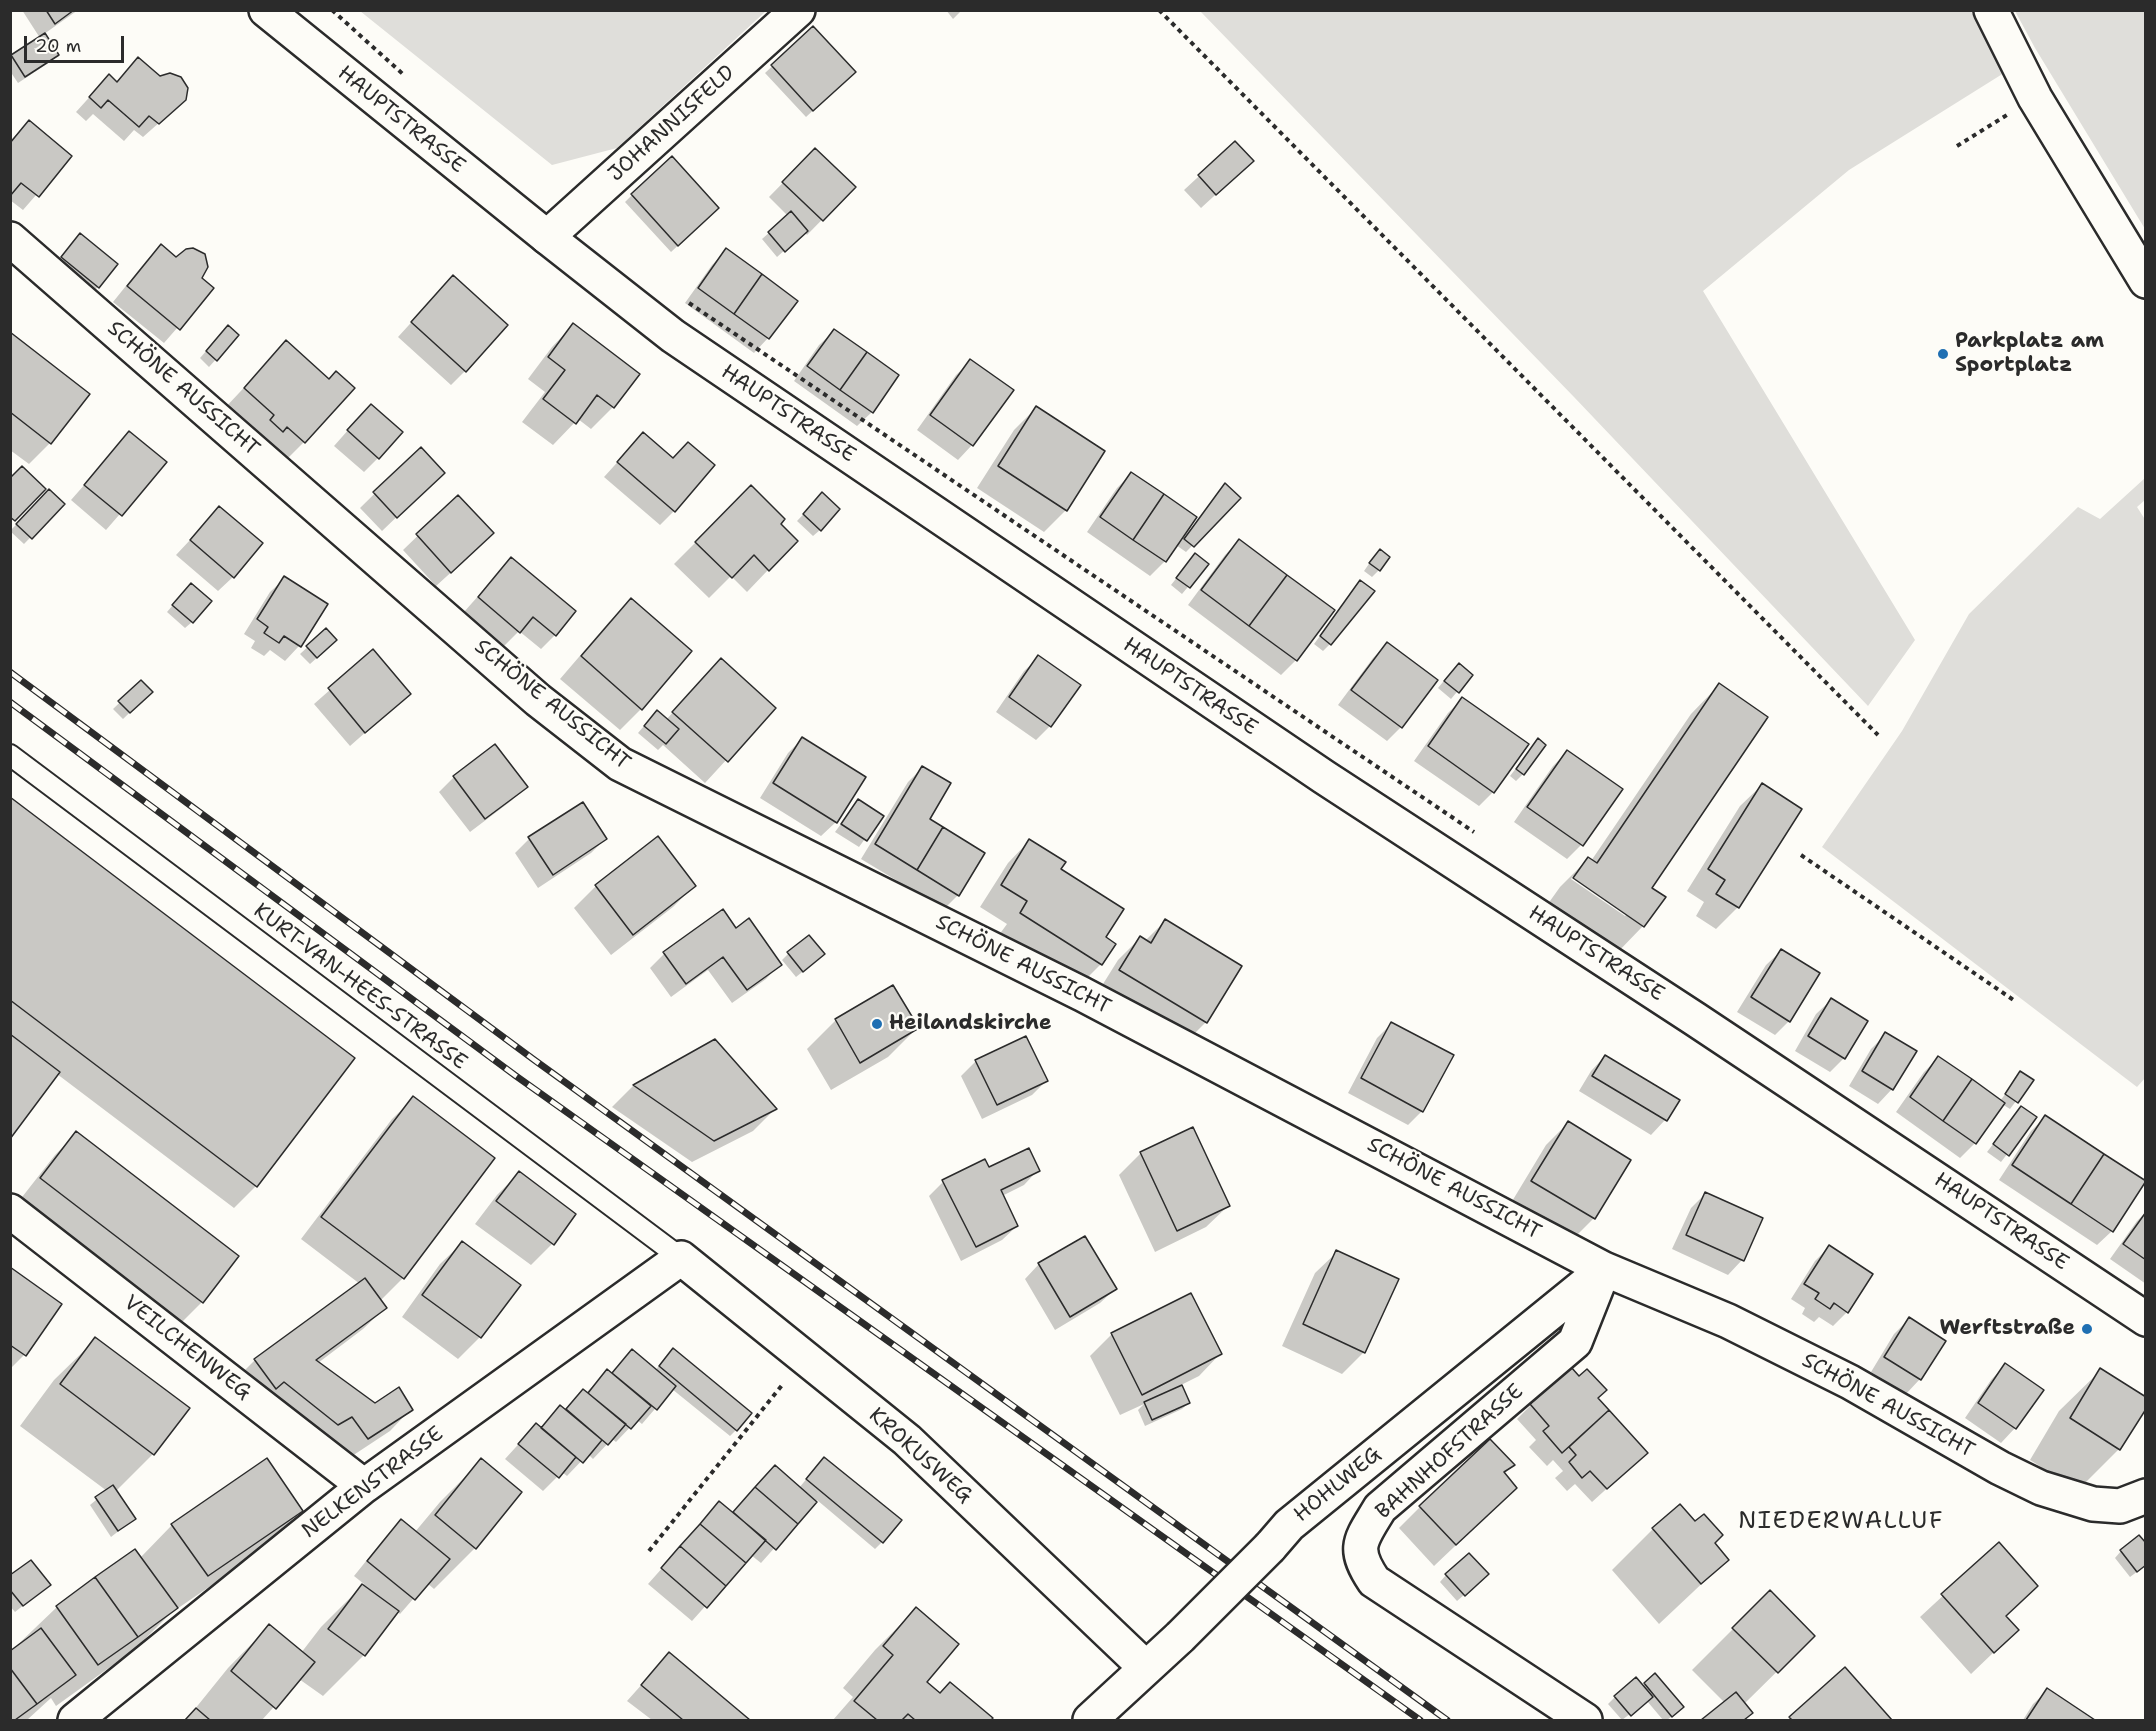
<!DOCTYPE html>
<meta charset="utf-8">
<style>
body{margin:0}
#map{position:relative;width:2156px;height:1731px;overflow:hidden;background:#fdfcf7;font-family:"Shantell Sans",sans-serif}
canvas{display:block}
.frame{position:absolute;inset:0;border:12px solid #2b2b2b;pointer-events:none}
.scale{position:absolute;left:24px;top:36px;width:100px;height:27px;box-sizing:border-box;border:3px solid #2b2b2b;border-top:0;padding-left:8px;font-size:18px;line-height:21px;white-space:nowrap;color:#2b2b2b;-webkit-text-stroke:4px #fdfcf7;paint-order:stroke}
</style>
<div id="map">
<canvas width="2156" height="1731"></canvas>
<div class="frame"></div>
<div class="scale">20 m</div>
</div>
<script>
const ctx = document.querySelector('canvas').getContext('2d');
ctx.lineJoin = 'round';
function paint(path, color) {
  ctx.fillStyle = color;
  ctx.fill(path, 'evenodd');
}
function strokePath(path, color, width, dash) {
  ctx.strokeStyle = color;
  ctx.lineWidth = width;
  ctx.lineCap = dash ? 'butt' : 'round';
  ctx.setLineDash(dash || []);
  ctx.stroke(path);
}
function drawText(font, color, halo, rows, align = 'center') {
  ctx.font = font + ' "Shantell Sans",sans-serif';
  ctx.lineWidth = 4.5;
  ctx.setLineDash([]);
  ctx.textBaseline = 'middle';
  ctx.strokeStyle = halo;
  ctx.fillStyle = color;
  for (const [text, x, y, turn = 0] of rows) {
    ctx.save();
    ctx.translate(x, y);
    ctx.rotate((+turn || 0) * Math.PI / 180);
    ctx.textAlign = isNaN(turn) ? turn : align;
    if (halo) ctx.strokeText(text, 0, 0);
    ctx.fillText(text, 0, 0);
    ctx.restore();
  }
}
paint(new Path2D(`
 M360,11H766L617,148L552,165Z
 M1200,11H1971L2004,73L1849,170L1703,291L1915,640L1868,706L1574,397Z
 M2015,11H2145V229L2035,48Z
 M2145,478V500L2137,507L2146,521V1077L2137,1087L1822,847L1902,731L1969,614L2078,507L2100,519Z`), '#dfdeda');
paint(new Path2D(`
 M22,10H78L44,34L57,55L50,62L18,83L10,71V58L40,38Z
 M946,10H962L953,19Z
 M813,28L847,79L806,117L765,73Z
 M124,74L169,114L143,137L134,130L124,141L93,114L86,121L76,112L95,91L116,83Z
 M29,122L70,156L23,210L10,200V141Z
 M1235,143L1237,175L1201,208L1184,190Z
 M815,150L854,187L807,235L805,232L777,257L762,239L788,216L769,197Z
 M632,195L711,215L671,252L625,202Z
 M80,235L98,287L83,301L47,272Z
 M161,246L212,288L164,343L113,302L146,261Z
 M727,250L796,301L768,338L754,353L685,303L712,265Z
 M439,292L465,371L451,385L398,337Z
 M573,325L613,407L591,429L578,419L553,445L522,422L545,392L528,379L552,347Z
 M834,331L872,412L857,426L794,381L819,345Z
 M10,334L50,443L29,464L10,450Z
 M221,334L237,336L209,367L200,358Z
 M286,343L329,380L304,442L282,464L223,410Z
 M971,361L1011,390L972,445L958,460L917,430L956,375Z
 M1036,408L1066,510L1044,532L977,488L1014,430Z
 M357,420L378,458L364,472L334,446Z
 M130,433L165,462L106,530L71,500Z
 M643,434L674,511L660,525L604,477Z
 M420,449L428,487L382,531L360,508Z
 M1131,474L1180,543L1225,485L1239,498L1186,552L1176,545L1165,561L1150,576L1087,532L1117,488Z
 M751,487L768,570L747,592L731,576L709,598L674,564Z
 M49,491L63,504L24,544L10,531Z
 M458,497L478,548L436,586L403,550Z
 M816,501L820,530L813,536L797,521Z
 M220,508L233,577L218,591L176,555Z
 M1239,541L1333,610L1296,660L1281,675L1188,605L1225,555Z
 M1373,558L1379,570L1372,577L1364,571Z
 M511,559L555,635L541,649L519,631L504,646L464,612Z
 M1189,562L1207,564L1182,594L1171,585Z
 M285,578L326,604L299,646L285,661L270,650L264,656L251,648L255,641L244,634L270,592Z
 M1360,582L1330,644L1323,651L1314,644Z
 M184,592L192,622L185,628L167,612Z
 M631,600L641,709L620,730L560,679L609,622Z
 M326,630L329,647L310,664L300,654Z
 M1387,644L1401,727L1387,741L1338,705L1373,658Z
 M373,652L409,694L350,746L314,704Z
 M1039,657L1050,726L1036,740L996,712L1024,671Z
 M1452,671L1471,675L1451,699L1438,688Z
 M141,682L151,692L123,719L113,709Z
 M700,682L774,708L705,783L663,745L658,750L638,733L650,719L666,720Z
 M1719,685L1650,888L1643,926L1615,955L1545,908L1560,887L1588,859L1591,861L1691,714ZM1573,876L1627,914L1625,916L1571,879Z
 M1462,699L1493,792L1479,806L1414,761L1448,713Z
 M802,739L864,778L836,822L821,836L760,798L788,753Z
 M1538,740L1523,774L1516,781L1510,776Z
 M494,746L526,787L511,801L470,832L439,792L454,777Z
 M1567,752L1620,789L1581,845L1567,859L1514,822L1553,766Z
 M923,767L928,820L958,895L944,909L861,859L908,782Z
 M1762,785L1738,907L1716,929L1696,916L1704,902L1687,891L1740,806Z
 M10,799L352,1059L256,1186L234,1208L57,1074L10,1136Z
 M858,801L881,817L859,847L835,832Z
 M529,839H605L591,853L538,888L515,853Z
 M1029,841L1059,870L1104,938L1101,964L1079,986L999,935L1007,924L980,907L1008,863Z
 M596,886H694L673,907L611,955L574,908Z
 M1165,921L1206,1022L1184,1044L1098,992L1118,960L1140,938L1145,941Z
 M735,930L780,964L766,979L732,1003L708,970L671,997L650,968L664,954Z
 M1781,951L1789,1021L1775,1035L1737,1012L1766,965Z
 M788,954L816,961L796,977L782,960Z
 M1831,1000L1844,1058L1830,1072L1795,1051L1816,1014Z
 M836,1020L917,1028L888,1057L831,1090L807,1049Z
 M1392,1023L1422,1111L1408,1125L1348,1093L1377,1038Z
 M1886,1034L1892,1089L1878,1104L1849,1086L1871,1049Z
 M715,1041L775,1109L753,1131L692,1162L612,1107L633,1086Z
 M1605,1056L1678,1101L1665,1120L1651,1135L1579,1091L1591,1071Z
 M1939,1057L2000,1101L2021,1073L2032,1080L2010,1109L2002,1104L1975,1143L1960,1158L1896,1112L1924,1072Z
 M976,1061L1046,1081L1032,1095L982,1119L961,1076Z
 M414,1098L493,1158L403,1278L380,1301L385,1308L363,1329L318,1363L375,1405L411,1409L390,1431L346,1460L329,1437L316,1446L233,1382L255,1360L360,1284L301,1239L392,1119Z
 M2021,1108L2035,1118L2001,1162L1987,1152Z
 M2045,1117L2144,1182L2112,1231L2097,1245L1999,1180L2031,1131Z
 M1568,1123L1629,1161L1593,1219L1572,1240L1511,1203L1546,1145Z
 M77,1133L237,1257L202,1302L180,1324L19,1201L55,1155Z
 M1141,1153L1228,1206L1206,1227L1155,1252L1119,1175Z
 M989,1169L1038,1170L1024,1185L1002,1196L1017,1226L1002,1240L961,1261L929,1196L943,1182Z
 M519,1173L552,1244L531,1265L475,1224L497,1195Z
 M1705,1194L1742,1260L1728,1275L1672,1249L1691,1208Z
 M2146,1212V1284L2110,1259L2137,1221Z
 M462,1243L480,1337L458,1359L402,1317L440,1264Z
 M1829,1247L1847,1312L1833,1326L1819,1317L1814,1322L1802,1314L1805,1308L1791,1299L1815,1261Z
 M1337,1252L1364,1352L1342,1374L1282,1346L1315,1273Z
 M1039,1264L1115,1289L1100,1303L1055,1330L1025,1279Z
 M10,1269L24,1355L10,1369Z
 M1909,1319L1920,1379L1906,1394L1871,1372L1894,1334Z
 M1112,1334L1220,1354L1199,1376L1181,1385L1189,1403L1182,1409L1145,1426L1138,1410L1144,1404L1120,1415L1090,1356Z
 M96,1339L153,1454L116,1491L134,1519L111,1537L90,1505L107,1491L20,1426L54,1380Z
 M632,1351L655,1371L666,1356L736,1430L730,1436L672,1389L642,1424L637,1420L616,1442L612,1439L593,1459L588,1454L567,1476L562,1472L543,1491L505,1459L536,1425L540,1429L560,1407L564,1410L583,1391L586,1393L607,1371L611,1374Z
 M2005,1365L2015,1428L2001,1443L1965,1418L1991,1380Z
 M2101,1370L2119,1449L2078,1490L2030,1460L2059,1411Z
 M1579,1378L1646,1453L1592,1502L1575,1484L1567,1491L1555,1478L1563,1471L1553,1460L1547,1466L1529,1447L1536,1440L1517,1419L1531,1405Z
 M481,1461L475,1548L434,1589L427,1583L400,1614L397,1611L364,1655L323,1696L299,1679L262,1720H186L228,1668L269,1626L301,1653L321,1627L364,1584L354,1576L387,1535L401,1521L415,1532L440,1502Z
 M818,1465L882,1542L875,1549L817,1500L761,1563L751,1555L692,1621L648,1584L720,1503L732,1514L761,1481L799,1488Z
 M1513,1465L1504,1474L1493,1510L1434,1566L1399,1528L1420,1507Z
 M301,1511L260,1552L171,1613L135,1649L56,1706L51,1698L27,1720H10V1652L57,1607L140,1558L172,1525Z
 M1653,1529L1713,1544L1727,1560L1659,1624L1612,1570Z
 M1999,1544L2005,1617L2017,1630L1971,1674L1920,1617Z
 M2121,1551L2146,1565L2130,1577L2115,1558Z
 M1446,1575L1480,1581L1457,1601L1440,1582Z
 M10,1577L49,1585L15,1612L10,1606Z
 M1770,1592L1813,1636L1744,1704L1751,1713L1743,1720H1703L1725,1703L1692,1670Z
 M916,1609L925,1683L939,1695L991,1718L989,1720H833L853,1697L843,1688L875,1650Z
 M669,1654L748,1720H652L627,1701Z
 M1845,1669L1890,1720H1787L1790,1718Z
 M1655,1675L1675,1714L1667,1720H1663L1647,1701L1622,1720L1608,1704L1615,1697L1642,1687Z
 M2048,1690L2092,1720H2023L2033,1704Z`), '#0003');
const building = new Path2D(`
 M46,10H74L55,24Z
 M813,26L856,72L813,111L771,65Z
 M45,33L59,55L25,77L11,55Z
 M138,57L160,76L170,73L181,77L188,88L186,100L159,124L149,116L139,127L108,100L101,108L89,97L109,74L117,82Z
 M29,120L72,156L39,197L21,183L10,196V143Z
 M1235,141L1254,161L1216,195L1198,175Z
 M815,148L856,187L823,221L782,182Z
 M672,156L719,208L678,246L631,194Z
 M791,211L808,231L785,252L768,232Z
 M80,233L118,264L99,288L61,257Z
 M161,244L176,257L186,249L193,248L205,254L208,267L202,278L214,288L180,330L127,286Z
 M726,248L762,274L734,314L698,288Z
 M762,274L798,301L769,339L734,314Z
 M453,275L508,325L466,372L411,322Z
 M573,323L640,374L614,408L597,395L576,424L543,399L565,370L548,357Z
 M228,325L239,335L217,361L206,351Z
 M834,329L867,352L840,390L807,366Z
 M10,332L90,394L51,444L10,412Z
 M286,340L329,379L336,371L355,388L305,443L287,427L283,432L270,420L274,415L244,388Z
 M867,352L899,375L873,413L840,390Z
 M970,359L1014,390L973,446L930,415Z
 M371,404L403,432L379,459L347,430Z
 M1036,406L1105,451L1067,511L998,466Z
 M129,431L167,462L122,516L84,485Z
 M643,432L673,458L688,442L715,465L675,512L617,462Z
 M421,447L445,473L397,518L373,492Z
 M22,466L46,489L15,521L10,517V478Z
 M1131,472L1164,494L1133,540L1100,517Z
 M1225,483L1241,498L1194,547L1184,539Z
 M751,485L785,519L781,524L798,541L769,571L754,555L732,578L695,542Z
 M49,489L65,504L32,539L16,524Z
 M822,492L840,509L821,531L803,514Z
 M1164,494L1197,517L1166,562L1133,540Z
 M458,495L494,533L451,573L416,534Z
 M219,506L263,543L234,578L190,540Z
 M1239,539L1287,575L1249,626L1201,590Z
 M1380,549L1390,557L1380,571L1369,563Z
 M1195,553L1209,564L1190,588L1176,578Z
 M511,557L576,611L556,636L533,617L520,633L478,597Z
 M1287,575L1335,610L1297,661L1249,626Z
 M284,576L328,604L301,647L284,636L279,643L264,633L268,627L257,619Z
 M1360,580L1375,591L1331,645L1320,636Z
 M191,583L212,601L193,623L172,605Z
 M631,598L692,651L642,710L581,656Z
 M326,628L337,640L317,658L306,646Z
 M1387,642L1438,680L1402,728L1351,690Z
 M373,649L411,694L365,733L328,688Z
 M1038,655L1081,685L1051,727L1009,697Z
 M721,658L776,708L728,762L672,712Z
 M1459,663L1473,675L1459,693L1444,681Z
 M141,680L153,692L130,713L118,701Z
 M1719,683L1768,717L1652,888L1666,897L1644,927L1573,878L1588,857L1597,863Z
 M1462,697L1529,744L1494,793L1428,746Z
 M657,710L679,729L666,744L644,726Z
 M802,737L866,777L837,823L773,783Z
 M1538,738L1546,745L1524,775L1516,769Z
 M495,744L528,787L485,819L453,776Z
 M1567,750L1623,789L1583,846L1527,807Z
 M922,766L951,783L930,819L943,827L917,870L875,844Z
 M1762,783L1802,809L1739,908L1716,894L1725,880L1708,869Z
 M10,797L355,1058L257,1187L10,1000Z
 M858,799L884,816L867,841L841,824Z
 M583,802L607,839L553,875L528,837Z
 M943,827L985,853L959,896L917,870Z
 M658,836L696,886L633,935L595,885Z
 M1029,839L1066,862L1061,869L1124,909L1106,937L1116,944L1102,965L1020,913L1027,901L1001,885Z
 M723,909L736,928L749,918L782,965L747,990L723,957L686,984L663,952Z
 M1165,919L1242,966L1207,1023L1119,970L1140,936L1151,943Z
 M809,935L825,954L803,972L787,952Z
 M1781,949L1820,973L1790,1022L1751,997Z
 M893,985L919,1028L860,1063L835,1019Z
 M1831,998L1868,1021L1845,1059L1808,1036Z
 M1391,1022L1454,1055L1423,1112L1361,1078Z
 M1885,1032L1917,1051L1893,1090L1862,1071Z
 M10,1034L60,1072L10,1139Z
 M1026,1036L1048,1081L997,1105L975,1060Z
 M715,1039L777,1109L714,1141L633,1085Z
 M1605,1055L1680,1100L1667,1121L1592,1076Z
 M1938,1056L1972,1079L1943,1121L1910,1097Z
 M2020,1071L2034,1080L2018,1103L2005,1094Z
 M1972,1079L2005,1103L1976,1144L1943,1121Z
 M413,1096L495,1158L404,1279L321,1217Z
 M2021,1106L2037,1117L2009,1156L1993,1144Z
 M2045,1115L2104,1154L2071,1204L2012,1165Z
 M1568,1121L1631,1160L1595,1219L1531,1181Z
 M1193,1127L1230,1206L1177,1231L1140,1152Z
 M76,1131L239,1256L203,1303L40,1178Z
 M1029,1148L1040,1171L1001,1190L1018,1226L976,1247L942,1180L985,1159L989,1167Z
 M2104,1154L2146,1181L2113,1232L2071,1204Z
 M519,1171L576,1214L554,1245L496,1201Z
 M1705,1192L1763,1218L1744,1261L1686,1235Z
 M2146,1212V1260L2123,1244Z
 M1085,1236L1117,1289L1070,1317L1038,1263Z
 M462,1241L521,1285L481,1338L422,1295Z
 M1829,1245L1873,1274L1848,1313L1834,1303L1830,1309L1815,1299L1819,1293L1804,1284Z
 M1336,1250L1399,1279L1365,1353L1303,1324Z
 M10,1267L62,1304L26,1356L10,1345Z
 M365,1278L387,1308L316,1360L375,1403L399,1387L413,1410L368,1439L352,1417L338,1425L284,1382L276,1389L254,1359Z
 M1191,1293L1222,1354L1142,1395L1111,1333Z
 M1909,1317L1946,1341L1921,1380L1884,1357Z
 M95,1337L190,1408L154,1455L60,1384Z
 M673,1348L752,1413L737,1431L659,1366Z
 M632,1349L676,1386L657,1410L612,1373Z
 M2005,1363L2044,1390L2016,1429L1978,1403Z
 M1571,1367L1579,1376L1587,1369L1607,1390L1598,1398L1609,1410L1562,1453L1543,1431L1549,1426L1530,1404Z
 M2100,1368L2146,1397V1409L2120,1450L2070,1418Z
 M607,1369L651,1406L631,1429L588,1393Z
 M1182,1385L1190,1403L1152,1420L1144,1402Z
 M583,1389L626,1424L608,1445L566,1409Z
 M560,1405L602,1440L583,1463L541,1428Z
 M1609,1410L1648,1453L1607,1489L1590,1471L1582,1478L1569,1462L1576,1455L1569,1447Z
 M536,1423L576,1457L559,1478L518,1444Z
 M1490,1439L1515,1465L1504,1472L1517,1488L1456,1545L1419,1506Z
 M824,1457L902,1520L883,1543L806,1479Z
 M267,1458L303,1511L208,1576L171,1524Z
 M481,1458L522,1492L476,1549L435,1515Z
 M775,1465L817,1502L798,1524L755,1487Z
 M113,1485L136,1519L118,1531L95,1497Z
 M755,1487L798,1524L776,1550L733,1512Z
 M719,1501L766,1540L746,1563L700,1524Z
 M1680,1504L1695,1521L1704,1514L1723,1535L1715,1543L1729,1560L1701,1584L1652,1528Z
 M401,1519L450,1559L415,1600L367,1561Z
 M700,1524L746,1563L726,1586L680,1546Z
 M2139,1535L2146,1543V1565L2137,1572L2120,1550Z
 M1999,1542L2038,1586L2006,1616L2019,1630L1994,1653L1941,1594Z
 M680,1546L726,1586L707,1608L661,1568Z
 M135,1549L178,1608L138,1637L95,1577Z
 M1469,1553L1489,1574L1465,1596L1445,1574Z
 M31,1560L51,1585L23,1606L10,1590V1575Z
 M95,1577L138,1637L98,1665L56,1606Z
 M362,1584L399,1611L365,1656L328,1629Z
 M1770,1590L1815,1636L1778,1673L1732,1628Z
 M916,1607L959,1644L927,1682L940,1693L950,1682L993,1718L991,1720H915L908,1714L902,1720H877L854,1701L893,1655L883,1646Z
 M269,1624L315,1662L276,1709L231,1671Z
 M41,1628L76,1675L37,1704L10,1668V1651Z
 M669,1652L750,1720H683L641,1685Z
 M1845,1667L1892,1720H1792L1789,1717Z
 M10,1668L37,1704L15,1720H10Z
 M1655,1673L1684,1707L1672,1717L1644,1683Z
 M1636,1677L1653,1697L1631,1716L1614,1696Z
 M2047,1688L2095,1720H2026Z
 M1736,1692L1753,1713L1744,1720H1701Z
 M196,1708L210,1720H185Z`);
paint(building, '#c9c8c4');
strokePath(building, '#2b2b2b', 1.5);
const lane = new Path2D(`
 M10,755L681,1258`);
const street = new Path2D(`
 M1991,10L2035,98L2146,281
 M547,237L798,10
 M10,239L538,700L620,764L1082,994L1604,1269L1728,1321L1850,1382L2000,1468L2041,1488L2093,1504L2120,1506L2146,1496
 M10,1211L364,1486
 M1270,1547L1289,1525L1603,1270
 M75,1720L364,1486L681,1258L907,1440L1146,1668
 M1090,1720L1180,1637
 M1585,1720L1374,1581C1351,1547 1361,1540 1380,1508L1575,1342L1604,1269`);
const secondary = new Path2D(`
 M266,10L547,237L673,336L1324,777L1695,1019L2146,1319`);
strokePath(lane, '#2b2b2b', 24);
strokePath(street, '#2b2b2b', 38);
strokePath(secondary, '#2b2b2b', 38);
strokePath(new Path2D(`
 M332,10L405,76
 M1159,10L1878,735
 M1957,146L2007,115
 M689,303L1474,832
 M1801,855L2015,1001
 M649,1551L783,1384`), '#2b2b2b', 4, [4.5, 4.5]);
strokePath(lane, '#fdfcf7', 20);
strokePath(street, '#fdfcf7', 33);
strokePath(secondary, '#fdfcf7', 33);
const rail = new Path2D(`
 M10,672L533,1059L1447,1720
 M10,702L516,1076L1420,1720`);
strokePath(rail, '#2b2b2b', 7);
strokePath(rail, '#fdfcf7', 4.5, [14]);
const streetBridge = new Path2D(`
 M1180,1637L1270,1547`);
strokePath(streetBridge, '#2b2b2b', 38, []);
strokePath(streetBridge, '#fdfcf7', 33);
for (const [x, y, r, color] of [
 [1943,354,6,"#1f6fb2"],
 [877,1024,6,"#1f6fb2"],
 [2087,1329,6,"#1f6fb2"]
]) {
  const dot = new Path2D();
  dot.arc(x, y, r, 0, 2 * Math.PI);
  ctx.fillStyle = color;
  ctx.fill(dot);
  strokePath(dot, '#fdfcf7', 2);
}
drawText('21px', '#2b2b2b', '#fdfcf7', [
 ["HAUPTSTRASSE",401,120,39],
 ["JOHANNISFELD",672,124,-42],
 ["SCHÖNE AUSSICHT",183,389,41],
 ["HAUPTSTRASSE",788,414,34],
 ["HAUPTSTRASSE",1190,687,34],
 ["SCHÖNE AUSSICHT",552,705,39],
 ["HAUPTSTRASSE",1596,954,33],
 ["SCHÖNE AUSSICHT",1023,965,27],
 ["KURT-VAN-HEES-STRASSE",360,987,37],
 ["SCHÖNE AUSSICHT",1454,1189,28],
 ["HAUPTSTRASSE",2001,1222,34],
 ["VEILCHENWEG",187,1348,38],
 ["SCHÖNE AUSSICHT",1888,1406,29],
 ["BAHNHOFSTRASSE",1450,1452,-42],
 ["KROKUSWEG",920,1456,42],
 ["NELKENSTRASSE",373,1483,-37],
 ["HOHLWEG",1338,1485,-39]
]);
drawText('bold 21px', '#2b2b2b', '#fdfcf7', [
 ["Parkplatz am",1955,342],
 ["Sportplatz",1955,366],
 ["Heilandskirche",889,1024],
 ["Werftstraße",2075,1329,"right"]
], 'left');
ctx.letterSpacing = '1.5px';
drawText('24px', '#2b2b2b', '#fdfcf7', [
 ["NIEDERWALLUF",1841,1522]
]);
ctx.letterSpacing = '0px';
</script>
